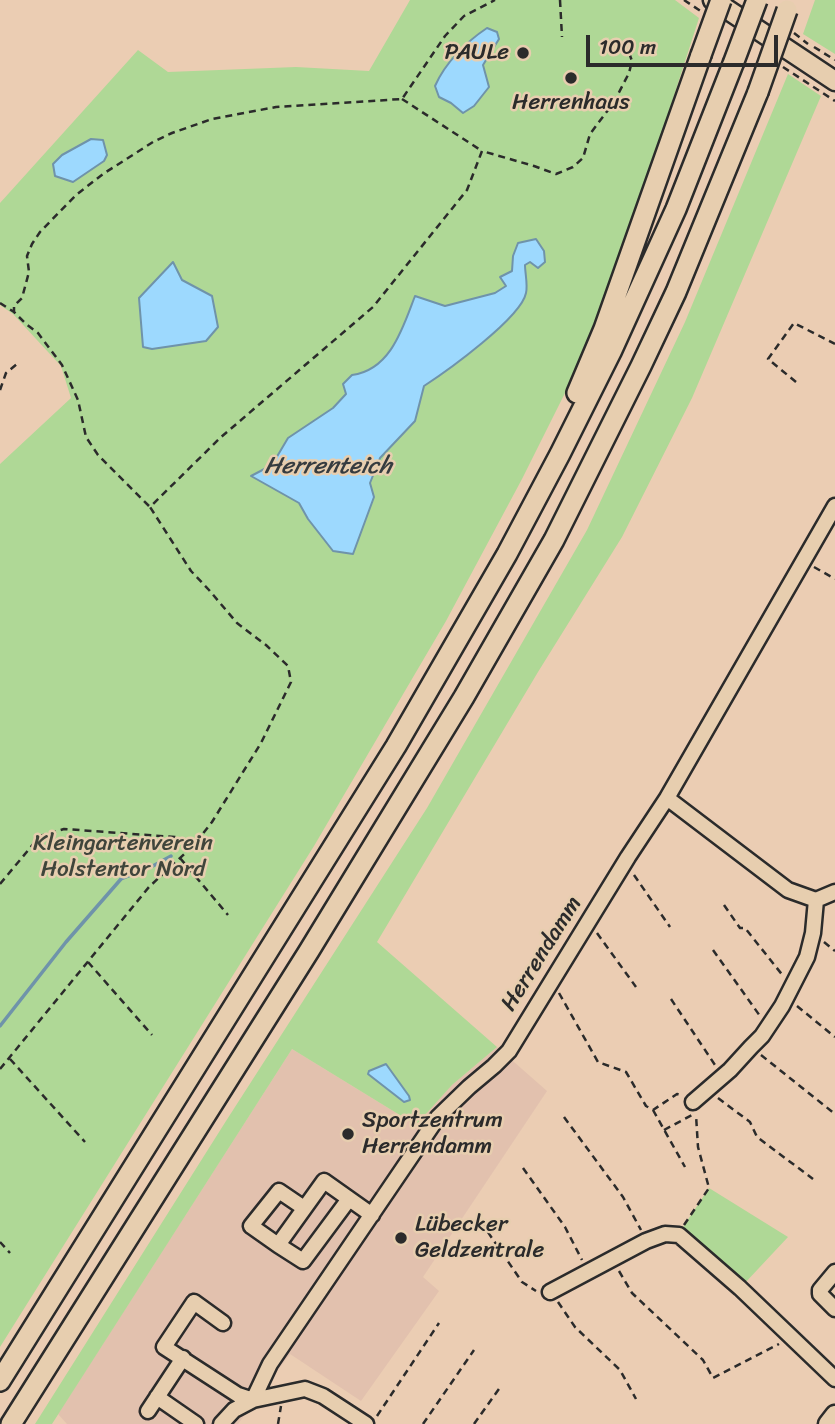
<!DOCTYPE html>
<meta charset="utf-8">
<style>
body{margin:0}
#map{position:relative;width:835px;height:1424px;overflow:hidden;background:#ebcdb3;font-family:Sriracha,sans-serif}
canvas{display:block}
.scale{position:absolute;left:586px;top:35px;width:192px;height:32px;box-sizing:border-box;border:4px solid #2b2b2b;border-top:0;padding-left:9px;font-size:21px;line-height:24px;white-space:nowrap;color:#2b2b2b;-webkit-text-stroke:5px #e7ceaf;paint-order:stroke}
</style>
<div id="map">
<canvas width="835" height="1424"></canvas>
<div class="scale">100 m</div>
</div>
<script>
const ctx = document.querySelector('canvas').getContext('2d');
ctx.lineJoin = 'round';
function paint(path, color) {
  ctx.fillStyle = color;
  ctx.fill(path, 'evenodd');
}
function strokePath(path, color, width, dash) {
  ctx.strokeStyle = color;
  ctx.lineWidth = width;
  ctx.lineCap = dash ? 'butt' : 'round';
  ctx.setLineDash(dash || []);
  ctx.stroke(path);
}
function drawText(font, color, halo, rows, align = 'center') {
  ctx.font = font + ' Sriracha,sans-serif';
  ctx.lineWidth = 5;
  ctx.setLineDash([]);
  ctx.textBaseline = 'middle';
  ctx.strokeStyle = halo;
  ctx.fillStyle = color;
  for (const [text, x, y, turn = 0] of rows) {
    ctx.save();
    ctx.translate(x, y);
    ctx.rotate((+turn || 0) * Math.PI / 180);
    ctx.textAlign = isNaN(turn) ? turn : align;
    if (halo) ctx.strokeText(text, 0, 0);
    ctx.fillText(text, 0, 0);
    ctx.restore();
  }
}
paint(new Path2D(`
 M497,1047L547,1091L423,1277L439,1291L361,1401L290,1354L238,1424H67L58,1414L292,1049L416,1125L452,1085Z`), '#e2c1ae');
paint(new Path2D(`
 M410,0H675L699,18L633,223L593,337L522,479L446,621L314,846L0,1347V464L71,398L61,366L13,314L0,305V203L138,50L168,72L296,67L369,71ZM544,251L525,265C525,273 528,285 526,293C521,317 447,371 424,386L415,421L380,458L369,483L333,551L308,519L299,503L252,476L272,465L288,438L333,408L346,394L344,384L383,361L401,335L415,296L445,306L495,293L506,286L513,271V264Z
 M815,0H835V54L803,34Z
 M788,74L821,96L692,398L622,537L538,672L377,942L497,1047L452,1085L416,1125L292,1049L52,1424H35L226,1121L427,808L587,530L685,322Z
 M709,1188L788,1237L744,1284L683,1227Z`), '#afd896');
const water = new Path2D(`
 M487,28L497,32L499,39L483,65L489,87L474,106L463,113L451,103L439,97L435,86C445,63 466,42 487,28Z
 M91,139L103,140L107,155L104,161L73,182L55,176L53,164L62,155Z
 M536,239L544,251L545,262L538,268L530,262L525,265C525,273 528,285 526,293C521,318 447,371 424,386L415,421L380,458L370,483L374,497L353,554L333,551L308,519L299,503L251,476L272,465L288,438L333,408L346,394L343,384L352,375C391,370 403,327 415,296L445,306L495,293L506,286L500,277L512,271L513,256L518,243Z
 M173,262L182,280L212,296L218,327L206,341L152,349L143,347L139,298Z
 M386,1064L409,1096L410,1100L404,1102L368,1074L369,1071Z`);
paint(water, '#9dd9fe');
strokePath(water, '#6f93aa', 2);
strokePath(new Path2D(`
 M0,1026L66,942L121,879L151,867L171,856`), '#6f93aa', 3.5);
const minor = new Path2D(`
 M667,798L788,890L816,900
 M816,900L835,892
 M693,1102L730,1070L751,1047L762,1036L782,1006L807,957L813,933L816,900
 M304,1208L279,1191L251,1226L278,1245L324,1181L372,1215
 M278,1245L303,1261L349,1199
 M835,1272L820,1290V1294L835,1309
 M550,1292L646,1241L665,1234L679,1235L740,1288L835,1379
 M223,1323L194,1302L164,1347L238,1395L253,1400
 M157,1397L196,1424
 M253,1400L270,1364L438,1117L469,1087L494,1066L509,1051L628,857L667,798L835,506
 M148,1411L183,1358
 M221,1424L234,1410L253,1400L305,1389L323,1396L366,1424`);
const major = new Path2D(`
 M713,0L835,81
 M828,1424L835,1415`);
const highway = new Path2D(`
 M577,393L604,329L701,55
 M0,1381L396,746L507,554L560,454L611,352L676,209L733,64
 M11,1424L309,951L464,697L554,540L641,366L676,292L758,92`);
strokePath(minor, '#2b2b2b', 19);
strokePath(major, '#2b2b2b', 23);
strokePath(highway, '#2b2b2b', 24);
strokePath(new Path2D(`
 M560,0L562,37
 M684,0L702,12
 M794,33L808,44
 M814,47L835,60
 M783,67L835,101
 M402,99L482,151
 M0,303L14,312
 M796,382L768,359L794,323L835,344
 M0,390L6,373L17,364
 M149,506L98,455L86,437L78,400L62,365L38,333L26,324L14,312V306L22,298L29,272L27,256L32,244L40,232L76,195L103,174L153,142L172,133L212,119L276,107L402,99L445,36L464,16L495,0
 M814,567L835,579
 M180,858L228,915
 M634,875L670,927
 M0,884L40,836L64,829L175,837L197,843
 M724,905L740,928H745L784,977
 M597,933L636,987
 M824,942L835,951
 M713,950L760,1016
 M88,962L152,1035
 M559,993L598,1062L626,1072L646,1106L653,1110L677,1094L680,1095
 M671,999L715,1065
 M797,1006L835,1037
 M761,1055L835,1114
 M10,1059L85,1142
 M0,1069L149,887L194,845L212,822L261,743L291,682L288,666L266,645L237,623L209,590L191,571L150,507L220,438L373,307L467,190L482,151L534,166L556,174L573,167L583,158L590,134L614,102L629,73L632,61L628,50
 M718,1098L750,1122L757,1137L813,1179
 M653,1110L685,1167
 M564,1117L623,1197L641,1230
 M664,1130L692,1115
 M523,1168L565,1227L582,1260
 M481,1222L522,1282L536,1291
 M684,1225L709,1188L698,1147L696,1115
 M0,1242L10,1253
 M619,1271L632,1293L703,1360L713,1378L779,1344
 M558,1302L575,1327L620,1370L636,1399
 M377,1416L439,1323
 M278,1424L281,1406
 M423,1424L474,1350
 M474,1424L501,1386`), '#2b2b2b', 2.5, [7, 5]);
strokePath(minor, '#e7ceaf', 14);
strokePath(major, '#e7ceaf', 18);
strokePath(highway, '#e7ceaf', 19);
const highwayBridge = new Path2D(`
 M701,55L721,0
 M733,64L757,0
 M758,92L787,10`);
strokePath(highwayBridge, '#2b2b2b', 24, []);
strokePath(highwayBridge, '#e7ceaf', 19);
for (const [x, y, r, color] of [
 [523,53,7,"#2b2b2b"],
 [571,78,7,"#2b2b2b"],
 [348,1134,7,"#2b2b2b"],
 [401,1238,7,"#2b2b2b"]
]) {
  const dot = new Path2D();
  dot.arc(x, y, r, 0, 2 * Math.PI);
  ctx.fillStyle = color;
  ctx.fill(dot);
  strokePath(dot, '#e7ceaf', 2.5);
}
drawText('23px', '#2b2b2b', '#e7ceaf', [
 ["PAULe",509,53,"right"],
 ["Herrenhaus",571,103,"center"],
 ["Sportzentrum",362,1121],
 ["Herrendamm",362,1147],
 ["Lübecker",415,1225],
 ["Geldzentrale",415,1251]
], 'left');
drawText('23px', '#3f453b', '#e7ceaf', [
 ["Kleingartenverein",123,844],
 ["Holstentor Nord",123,870]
]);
drawText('23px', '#2b2b2b', '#e7ceaf', [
 ["Herrendamm",542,954,-58]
]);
drawText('italic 24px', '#363c40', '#e7ceaf', [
 ["Herrenteich",328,467]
]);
</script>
